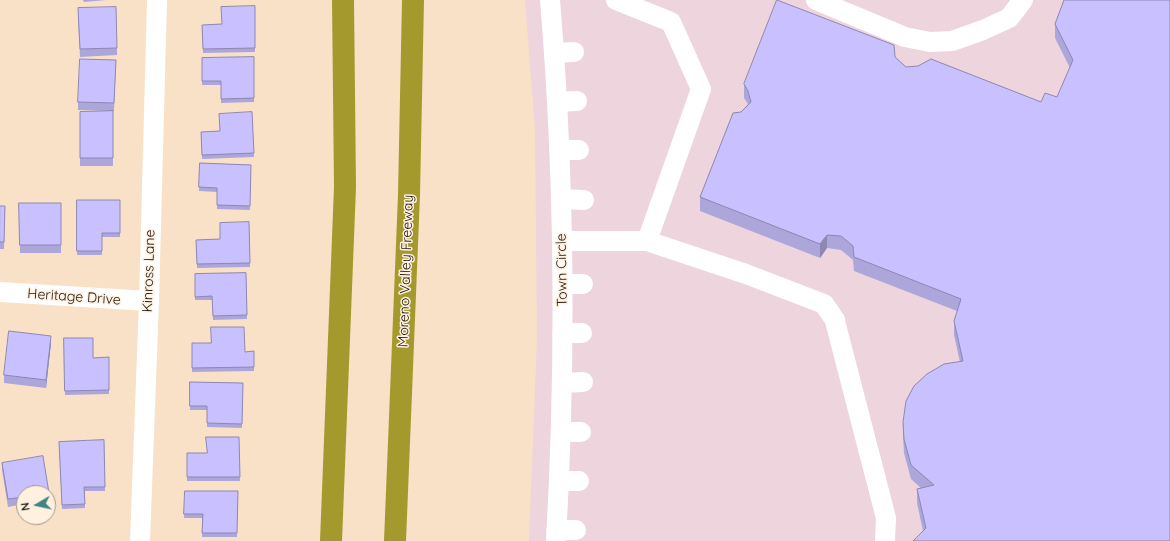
<!DOCTYPE html>
<style>
body{margin:0}
#map{position:relative;width:1170px;height:541px;overflow:hidden;background:#f9e1c7;font-family:Quicksand,sans-serif}
canvas{display:block}
.north{position:absolute;left:16px;top:485px;width:40px;height:40px;box-sizing:border-box;background:#fff0e0;border:1px solid #a69a8c;border-radius:50%;rotate:261deg;font-size:11px;font-weight:700;line-height:16px;text-align:center;color:#21180f}
.north::after{content:'';display:block;margin:auto;width:14px;height:18px;background:#3e8684;clip-path:polygon(50% 0,100% 100%,50% 72%,0 100%)}
</style>
<div id="map">
<canvas width="1170" height="541"></canvas>
<div class="north">N</div>
</div>
<script>
const ctx = document.querySelector('canvas').getContext('2d');
ctx.lineJoin = 'round';
function paint(path, color) {
  ctx.fillStyle = color;
  ctx.fill(path, 'evenodd');
}
function strokePath(path, color, width, dash) {
  ctx.strokeStyle = color;
  ctx.lineWidth = width;
  ctx.lineCap = dash ? 'butt' : 'round';
  ctx.setLineDash(dash || []);
  ctx.stroke(path);
}
function drawText(font, color, halo, rows, align = 'center') {
  ctx.font = font + ' Quicksand,sans-serif';
  ctx.lineWidth = 3;
  ctx.setLineDash([]);
  ctx.textBaseline = 'middle';
  ctx.strokeStyle = halo;
  ctx.fillStyle = color;
  for (const [text, x, y, turn = 0] of rows) {
    ctx.save();
    ctx.translate(x, y);
    ctx.rotate((+turn || 0) * Math.PI / 180);
    ctx.textAlign = isNaN(turn) ? turn : align;
    if (halo) ctx.strokeText(text, 0, 0);
    ctx.fillText(text, 0, 0);
    ctx.restore();
  }
}
paint(new Path2D(`
 M525,0H1170V541H529L537,338L535,129Z`), '#edd4dd');
strokePath(new Path2D(`
 M550,0C565,180 566,361 556,541
 M616,0L671,22L701,89L647,241
 M816,0L905,37L930,42L952,41L983,30L1009,18L1023,0
 M554,53L574,52
 M557,102L577,101
 M559,150H579
 M561,199L584,200
 M562,241H647L746,274L824,304L835,320L836,325L886,518L885,541
 M563,284H583
 M0,292L149,301
 M562,333H582
 M562,383L583,382
 M561,432H581
 M559,481H579
 M556,530H576
 M140,541L149,301L157,0`), '#fff', 20);
strokePath(new Path2D(`
 M331,541L345,187L343,0
 M395,541L409,195L413,0`), '#a4992d', 22);
paint(new Path2D(`
 M83,0H106L84,2Z
 M1064,0L1170,541L923,531L917,503V489L921,488L911,479L904,453L903,436V422L960,362L954,335V321L957,311L854,271L853,260L841,250L827,248L820,258L700,211V197L741,112L748,104L744,98V84L895,57L906,67L1041,102L1057,97L1070,68L1055,38V24Z
 M255,6V52L203,53L202,25L222,24Z
 M78,16L117,48V55L80,57Z
 M254,57V102L221,103V85H202V58Z
 M116,60L114,111L78,110V102Z
 M113,111V166H80V112Z
 M252,112L254,157L202,159L201,132L220,131Z
 M200,163L251,165L250,210L217,209V192L199,191Z
 M77,200H120V237H102V255H77Z
 M19,203H61V253H20Z
 M0,206H5L4,249H0Z
 M249,222L250,267L197,268L196,240L220,239Z
 M246,273L247,319L213,320L212,300H195V274Z
 M64,338L93,358L109,357V394L65,395Z
 M51,343L46,388L4,383V375Z
 M192,343L254,367V371L192,372Z
 M190,382L243,383L242,428L207,427V410H190Z
 M239,437L240,481H187V453H207Z
 M104,440L105,491H85V508L62,509L59,442Z
 M2,463L49,493V501H48V493H24V504L8,507L2,470Z
 M185,491H238L237,537H202V518H184Z`), '#ada6db');
paint(new Path2D(`
 M827,235V248L820,258V244Z
 M51,336V343L46,388V380Z`), '#8d87b2');
const building = new Path2D(`
 M777,0L894,45L895,57L906,67L918,66L931,59L1041,102L1045,93L1057,97L1073,60L1055,24L1064,0H1170V541H913L926,528L917,489L934,485L911,465L904,439L903,422L906,401L914,386L927,374L944,364L963,361L954,321L961,299L854,257L853,246L841,236L827,235L820,244L700,197L733,113L741,112L751,102L748,91L744,84Z
 M255,6V48L203,49L202,25L222,24L221,7Z
 M116,7L117,48L80,49L78,8Z
 M254,57V98L221,99V81H202V58Z
 M80,59L116,60L114,103L78,102Z
 M113,111V158H80V112Z
 M252,112L254,153L202,155L201,132L220,131L219,114Z
 M200,163L251,165L250,206L217,205V188L199,187Z
 M77,200H120V233H102V251H77Z
 M19,203H61V245H20Z
 M0,206H5L4,242H0Z
 M249,222L250,263L197,264L196,240L220,239V223Z
 M246,273L247,315L213,316L212,296L195,297V274Z
 M211,327H244L245,352L254,351V367L192,368V343H211Z
 M9,331L51,336L46,380L4,375Z
 M64,338H93V358L109,357V390L65,391Z
 M190,382L243,383L242,424L207,423V406H190Z
 M206,437H239L240,477H187V453H207Z
 M104,440L105,487H84L85,504L62,505L59,442Z
 M43,456L49,493H24V497L8,499L2,463Z
 M185,491H238L237,533H202L203,514H184Z`);
paint(building, '#c9c1ff');
strokePath(building, '#8d87b2', 1);
drawText('14px', '#21180f', '#fff0e0', [
 ["Town Circle",562,270,-91],
 ["Kinross Lane",149,271,-88],
 ["Moreno Valley Freeway",406,271,-88],
 ["Heritage Drive",74,297,4]
]);
</script>
